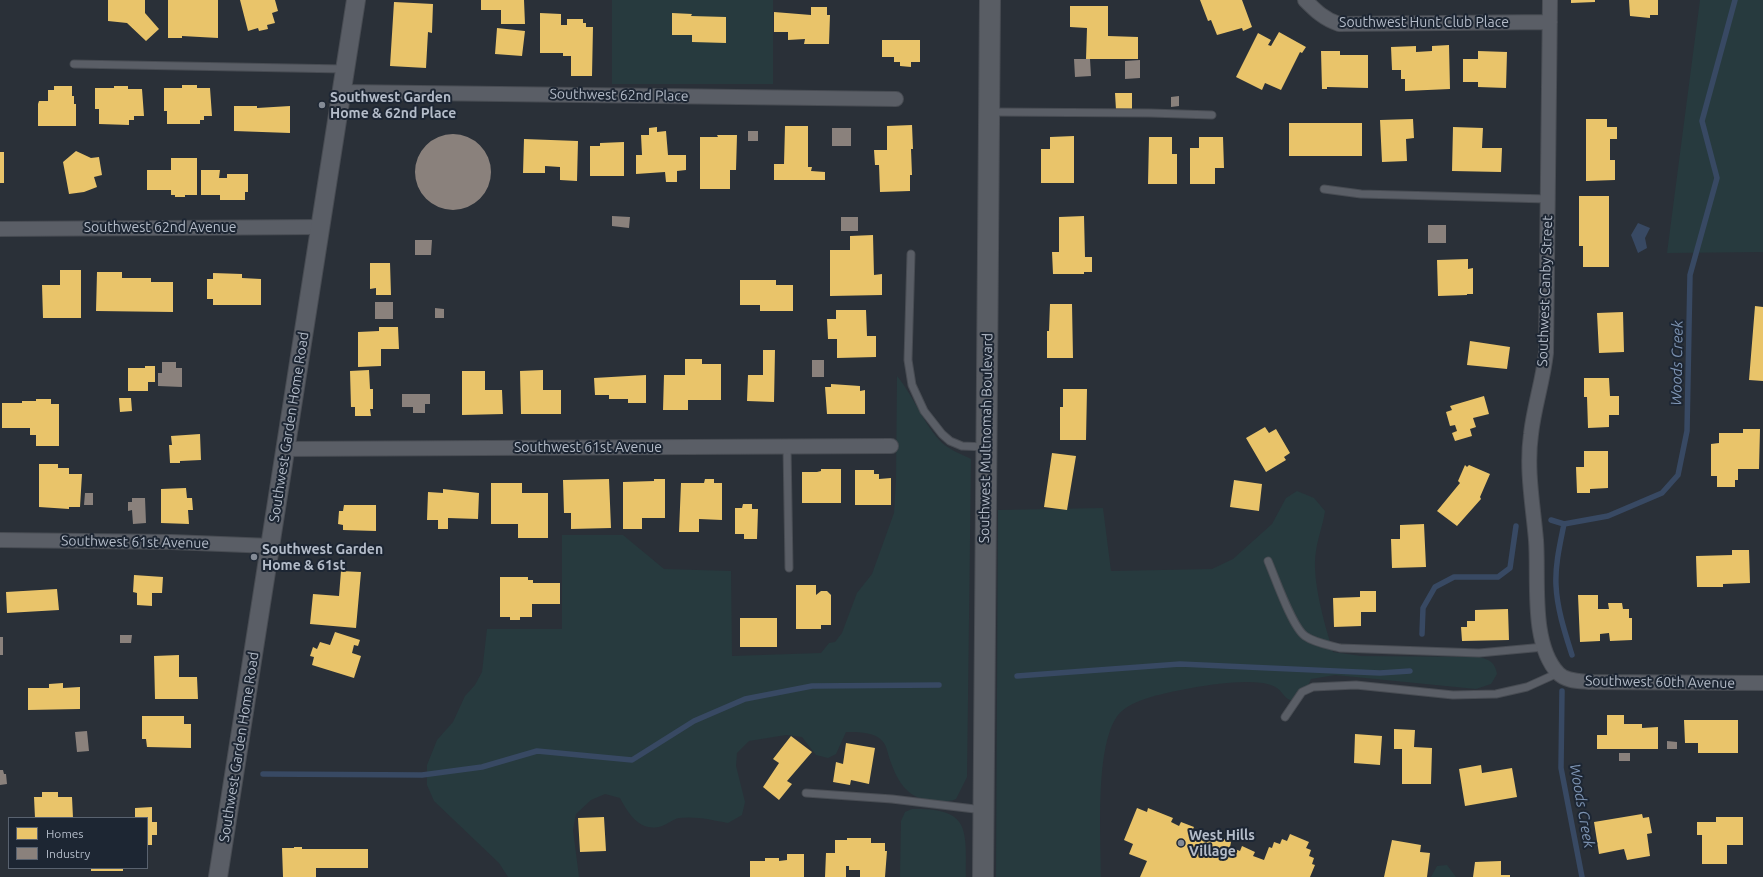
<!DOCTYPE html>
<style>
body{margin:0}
#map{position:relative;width:1763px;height:877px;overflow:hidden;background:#2a3038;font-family:Ubuntu,sans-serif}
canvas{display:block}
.legend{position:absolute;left:8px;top:817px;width:140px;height:52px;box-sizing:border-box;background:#1d2633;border:1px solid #59626f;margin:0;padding:5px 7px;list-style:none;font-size:12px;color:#b4bcc9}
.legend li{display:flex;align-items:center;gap:8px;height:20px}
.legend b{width:20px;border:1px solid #59626f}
</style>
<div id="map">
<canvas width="1763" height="877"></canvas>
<ul class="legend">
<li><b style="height:11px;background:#e9c46a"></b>Homes</li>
<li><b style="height:11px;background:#8a817c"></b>Industry</li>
</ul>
</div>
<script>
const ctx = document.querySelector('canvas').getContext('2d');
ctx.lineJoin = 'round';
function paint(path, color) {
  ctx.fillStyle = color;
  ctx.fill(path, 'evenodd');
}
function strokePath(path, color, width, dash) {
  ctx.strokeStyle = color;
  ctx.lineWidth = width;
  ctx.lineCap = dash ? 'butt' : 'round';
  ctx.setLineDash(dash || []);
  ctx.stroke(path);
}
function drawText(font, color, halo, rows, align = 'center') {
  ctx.font = font + ' Ubuntu,sans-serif';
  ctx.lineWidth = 4;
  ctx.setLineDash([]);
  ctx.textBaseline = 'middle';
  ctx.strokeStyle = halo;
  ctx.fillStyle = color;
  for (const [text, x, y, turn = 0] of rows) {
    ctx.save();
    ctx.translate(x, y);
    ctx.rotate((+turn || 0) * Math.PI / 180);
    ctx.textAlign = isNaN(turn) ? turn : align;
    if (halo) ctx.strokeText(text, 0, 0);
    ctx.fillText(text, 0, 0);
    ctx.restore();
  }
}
paint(new Path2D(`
 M612,0H773V84H612Z
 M1700,0H1763V252L1667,253Z
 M897,376C914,396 927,432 946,446C954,452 964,455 971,459L967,777L956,799C947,803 938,801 928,800C905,797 896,778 889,757C887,750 886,743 879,738C871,732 856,732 846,732L836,754L828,758L816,755L802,737L786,735L749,741L737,753L736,766L745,802L742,815L728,823C712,820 696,816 679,818C673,819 668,824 662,826C641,833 629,815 620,798L605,794L591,800L576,814L573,830L579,877H508L499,863L434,801L427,785V765L437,740L453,722L465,696L475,685L482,672L487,629H562V535H623L664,569L731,571L732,656L821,653L829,643L835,642L842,633L857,593L872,574L894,513L896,480Z
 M1297,491L1314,498L1325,511C1323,525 1318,537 1316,551C1311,579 1325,625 1333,652L1361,656L1479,657C1490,660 1495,662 1497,674L1491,684L1476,689L1335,675L1311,679C1308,685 1307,690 1304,696C1302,699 1299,699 1296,700C1285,702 1284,693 1277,688C1272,685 1268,684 1263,683C1237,680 1207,685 1181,690C1162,694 1127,700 1116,718C1095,751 1101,837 1101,877H996L998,510L1103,508L1111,571L1212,569L1233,559L1272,524L1286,498Z
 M912,809C970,808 966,828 966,877H900L901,821L905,812Z
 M1447,865L1456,877H1431L1437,866Z`), '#273a3e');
paint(new Path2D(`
 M1638,223L1650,228L1645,238L1647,248L1638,253L1631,235Z`), '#384963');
paint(new Path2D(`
 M108,0H145V13L159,29L146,41L127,23L108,21Z
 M168,0H218V38L182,36V38H168Z
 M240,0H275L278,11L272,13L275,23L267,25L268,29L259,31L258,28L248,31Z
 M481,0H524L525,24H501V10H481Z
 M1200,0H1242L1252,27L1243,31L1242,28L1217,35L1211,20L1208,21Z
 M1571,0H1595V2L1571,3Z
 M1629,0H1658V15H1650V18L1630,16Z
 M394,2L433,4L432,33L428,32L426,68L390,66Z
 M1070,6H1108V36L1138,37V59H1086L1087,28L1070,27Z
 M811,7H827V15H830L829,44H804L805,39L788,40V32H774V12L811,15Z
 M540,13L561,14V25H567V19H583V23H586V27H593L592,76H571V56H563V53H540Z
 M672,13L692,14L691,16L726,17V43L692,42V35H672Z
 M497,28L525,31L522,56L495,54Z
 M1279,32L1306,47L1302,53L1300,52L1281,90L1265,83L1262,90L1236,77L1258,33L1271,40L1268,45L1271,46Z
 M882,40H920V62H911V67L900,66V62H894V57H882Z
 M1449,45L1450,89L1405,91V79H1401V70H1392L1391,47L1416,46V52L1432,51V46Z
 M1321,51H1340V55H1368V88L1327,87V89H1322Z
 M1478,51L1507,52L1506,88L1478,87V82H1463V59H1478Z
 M182,85H197V88H210L212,116H204V120H200V124H167V111H164V88H182Z
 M54,86H72V96H74V104H76V126H38V104L39,101H48V90H54Z
 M114,86H128V89H142L144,116H134V120H129V125L99,124V109H95V88H114Z
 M1115,93H1132V110H1116Z
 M234,106H257V108L290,106V133L234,131Z
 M1413,119L1414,138L1406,139L1407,161L1382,162L1380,120Z
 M1586,119H1607V127H1617V139H1610V160H1615V180L1586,181Z
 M1289,123H1362V156H1289Z
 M912,125L913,149H911L912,175H910V191L880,192L879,165H875L874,150H887V126Z
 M785,126H808V167H812L811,171L825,172V180H774V164H784Z
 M657,127V132L666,131L668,155H686V170L677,171V182H666L665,172L636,174V155H642L641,135H649V128Z
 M1453,127L1483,128L1482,148H1502L1501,172L1452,171Z
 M717,135H737L736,170H730V189H700V137H718Z
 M1074,136V183H1041V149H1050V137Z
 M1149,137H1172V154H1177V184H1148Z
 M1199,137H1223L1224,168H1215V184H1190V148H1199Z
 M524,139L578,141L577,181L560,180V167L545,166V173H523Z
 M624,142V176H590V146H600V143Z
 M76,151L91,158L99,157L102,175L94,177L97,187L84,192L69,194L63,162Z
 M0,152H4V183H0Z
 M171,158H197V195H185V197H175V195H171V190H147V170H171Z
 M201,170H220L219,178H227V174H248V192H245V200H220V195H201Z
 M1579,196H1609V267H1583V246H1579Z
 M1084,216L1085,257H1092V272H1084V274H1053L1052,252H1059V217Z
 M873,235L874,275L882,274V295L830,296V250H850V236Z
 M1468,259V269L1473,268V294H1467V295L1438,296L1437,260Z
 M370,263H390L391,295H376V288L370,289Z
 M60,270H81V318H43L42,285H60Z
 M97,272H122V278H151V282H173V312L96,311Z
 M213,273L242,274V278L261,279V305H213V299H207V279H213Z
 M740,280H776V285H793V311H760V305H740Z
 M1050,304H1072L1073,358H1047V331H1049Z
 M1755,306L1763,307V381L1749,380Z
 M836,310H866L867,336H876V357L837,358V339H828L827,319H836Z
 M1623,312L1624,352L1599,353L1597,313Z
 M379,327H398L399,349H381V366L358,367V332L379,331Z
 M1470,341L1510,347L1507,369L1467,365Z
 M763,350H775L774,402L747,401L748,375H763Z
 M685,359H702V364H721V400H688V410H663L664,375H685Z
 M145,366H155V382H148V391H128V368H145Z
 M369,370L370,389H373V409H370L371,416H355V407H351L350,371Z
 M543,370V390H561V414H521L520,371Z
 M462,371H485V390H502L503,414L462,415Z
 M646,375V403H628V399H609V395H595L594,378Z
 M1584,378H1609L1610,396H1619V415H1609V427L1588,428L1587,397H1584Z
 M831,384L860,386V391L865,390V414H827L825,387H831Z
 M1063,389H1087L1086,440H1060V407H1063Z
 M1484,396L1489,414L1473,418L1476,427L1470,429L1472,436L1455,441L1452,433L1457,431L1455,425L1450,426L1446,412L1452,410L1450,406Z
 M119,398H131L132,411L120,412Z
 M36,399H51V404H59V446H36V435H30V428H2V403H22V401H36Z
 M1265,427L1269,433L1276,429L1290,453L1284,457L1286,460L1266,472L1246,438Z
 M1743,429H1760L1759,469H1738V480H1735V487H1717V476H1711V444L1719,443V433H1743Z
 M200,434L201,460L180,461V463H170L169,445H172L171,436Z
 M1584,451H1608V488L1590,489V493H1577L1576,467H1584Z
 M1052,453L1076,456L1067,510L1044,507Z
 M39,464H58V468H69V474H82L80,507H69V509L39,507Z
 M1465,465L1467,467L1469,465L1490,474L1480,497L1481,499L1457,526L1437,511L1460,483L1458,481Z
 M821,469H841V503H802V472H817L821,471Z
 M855,470H874V474H879V479L891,478V505H855Z
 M609,479L611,528L571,529V513H564L563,480Z
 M654,479H665V518H642V529H623V482L654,481Z
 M705,479H714V483H722V520L699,519V532H679L681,483H704Z
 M1234,480L1262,484L1259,511L1230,507Z
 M491,483H522V493H548V538H518V524H491Z
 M186,488L187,498H192L193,510H188L189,524L161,523V489Z
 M443,489L479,493L478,519L448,518V529H438V520H427L428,492L443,493Z
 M743,504H752V509H758L757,539H744V534H735V508H742Z
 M344,505H376V531L343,530V525L338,524L339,511H343Z
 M1424,524L1426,567L1392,568L1391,539H1400V525Z
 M1732,550H1749L1750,583L1723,584V587H1697L1696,556L1732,555Z
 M341,571L361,572L356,628L310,624L313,594L339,596Z
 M134,575L163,577L162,593H152V606L137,605V593L133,592Z
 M500,577H528V580H533V583H560V604H532V617H520V620H510V617H500Z
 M796,585H816V595L821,591H827L831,595V625H821V629H796Z
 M57,589L59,610L7,613L6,592Z
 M1360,591H1376V612H1361V626L1334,627L1333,598L1360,597Z
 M1578,595H1598V609H1609L1608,603H1622L1623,609H1629V618H1632V640L1610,641L1609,633L1600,634V641L1580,642Z
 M1508,609L1509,640L1462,641L1461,627H1467V621H1475V610Z
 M740,618H777V647H740Z
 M335,632L360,640L358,646L354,645L352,653L361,656L354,678L312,665L314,657L310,656L313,647L317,649L320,642L330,645Z
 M179,655V677H197L198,699H155L154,656Z
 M63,683V688L80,687V709L28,710V688H49V684Z
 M1607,715H1624V724H1642V728L1658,727V749H1597V735H1607Z
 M142,716H184V724H191V748L147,747L146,739H142Z
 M1684,720H1738V753H1698V743H1685Z
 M1394,729L1415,730L1414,747L1432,748L1431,784H1402V749H1394Z
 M1355,734L1382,736L1380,765L1354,763Z
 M791,736L812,752L787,781L792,784L779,800L763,787L779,763L773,759Z
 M846,743L875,748L869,784L851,780L850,785L833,782L836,762L843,764Z
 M1481,765L1482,773L1512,768L1517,797L1465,806L1459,769Z
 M42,792H58V797H72L73,818H35L34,797H42Z
 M152,807V822H157V835H152V845H147V818H135V808Z
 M1137,808L1147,812L1148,808L1173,818L1171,822L1179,826L1181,822L1194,827L1192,831L1209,838L1211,834L1231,842L1230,847L1240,851L1242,846L1255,852L1253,856L1264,860L1269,847L1272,848L1274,842L1280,844L1282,839L1287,841L1290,834L1309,842L1306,848L1311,850L1309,856L1314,858L1312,864L1315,865L1310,877H1140L1147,861L1129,854L1133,844L1124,840Z
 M1642,814L1643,818L1649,817L1652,833L1647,834L1650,856L1627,860L1624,849L1599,854L1594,822Z
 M604,817L606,851L580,852L578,818Z
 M1716,817H1743V845H1727V864H1702V835H1697V822H1716Z
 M847,838H871V843H885V851H887L885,877H860V870H849V866H846V877H825L826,853H835V840H847Z
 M1392,840L1421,845L1420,852L1430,853L1427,877H1384Z
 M294,847H302V849H368V868H316V877H283L282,848H294Z
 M787,854H804V877H750V861H765V858H779V861L787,860Z
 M1501,861V875H1510V877H1473L1475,862Z
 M91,868H123V871H91Z`), '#e9c46a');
paint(new Path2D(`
 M1074,59H1090L1091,76L1075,77Z
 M1140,60V78L1125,79V61Z
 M1179,96V106L1171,107V97Z
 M832,128H851V146H832Z
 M748,131H758V141H748Z
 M415 172a38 38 0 1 1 76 0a38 38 0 1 1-76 0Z
 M612,216L630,217L629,228L612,226Z
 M841,217H858V231H841Z
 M1428,225H1446V243H1428Z
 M415,240H432L431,255H415Z
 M375,302H393V319H375Z
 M435,308L444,309V318H435Z
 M812,360H824V377H812Z
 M162,362H176V368H182V387L158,386V373H162Z
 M402,394H430V404H425V413H413V407H402Z
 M85,493H93V505H84Z
 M132,498H145L146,523L133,524L132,510L128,511V502H132Z
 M120,635H132L131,643H120Z
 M0,637H3V655H0Z
 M87,731L89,751L77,752L75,732Z
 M1667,741L1677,742V749H1667Z
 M1619,753H1630V761H1619Z
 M0,770H3L4,774H6L7,784L0,785Z`), '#8a817c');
strokePath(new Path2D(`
 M1551,520L1564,524
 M1422,634L1423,608L1435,587L1454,577H1498L1510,568L1516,526
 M1572,655C1565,633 1557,609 1556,585C1555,565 1560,544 1564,524L1608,516L1662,493L1678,475L1687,431L1690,275L1717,178L1702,121L1735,0
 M1017,676L1180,664L1380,673L1410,671
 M1562,691L1561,768L1582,877
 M263,774L422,775L482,767L537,751L632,760L694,721L745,699L812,686L939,685`), '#384963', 5.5);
const service = new Path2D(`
 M74,64L345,69
 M990,112L1150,113L1212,115
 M1324,189L1361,194L1548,199
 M911,254L908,360L912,385L924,411L942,434L950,441L962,446L986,447
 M787,446L789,568
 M1268,561C1275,577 1292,627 1305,636C1315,643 1329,645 1340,648L1479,653L1544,647
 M1285,717L1302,692L1313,687L1356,685L1453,695L1496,694L1527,687L1558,673
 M806,793L892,799L983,810`);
const minor = new Path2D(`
 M1305,0C1316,11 1324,19 1339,24L1550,22
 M1550,0L1546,353C1543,381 1534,407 1531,434C1526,470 1533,505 1536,540C1539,578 1530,643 1558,673C1565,681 1579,681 1589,682L1763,683
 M342,92L896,99
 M0,229L321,227
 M284,449L891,446
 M0,540L171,542L271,546`);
const tertiary = new Path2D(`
 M218,877L356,0`);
const secondary = new Path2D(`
 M983,877L990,0`);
strokePath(service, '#484c53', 9);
strokePath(minor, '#484c53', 16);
strokePath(tertiary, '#484c53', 20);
strokePath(secondary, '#484c53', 22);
strokePath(service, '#5a5e66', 7);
strokePath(minor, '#5a5e66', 14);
strokePath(tertiary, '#5a5e66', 18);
strokePath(secondary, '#595d64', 20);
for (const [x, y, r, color] of [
 [322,105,4,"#848b96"],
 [254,557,4,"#848b96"],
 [1181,843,4,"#848b96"]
]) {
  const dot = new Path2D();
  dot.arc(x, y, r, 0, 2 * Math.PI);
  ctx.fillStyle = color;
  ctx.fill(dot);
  strokePath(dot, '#1d2633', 1.5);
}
drawText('14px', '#b4bcc9', '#1d2633', [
 ["Southwest Hunt Club Place",1424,22],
 ["Southwest 62nd Place",619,95,1],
 ["Southwest 62nd Avenue",160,227],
 ["Southwest Canby Street",1545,291,-88],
 ["Southwest Garden Home Road",289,427,-81],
 ["Southwest Multnomah Boulevard",986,438,-89],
 ["Southwest 61st Avenue",588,447],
 ["Southwest 61st Avenue",135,542,1],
 ["Southwest 60th Avenue",1660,682,1],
 ["Southwest Garden Home Road",239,747,-81]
]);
drawText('bold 14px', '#b4bcc9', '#1d2633', [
 ["Southwest Garden",330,97],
 ["Home & 62nd Place",330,113],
 ["Southwest Garden",262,549],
 ["Home & 61st",262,565],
 ["West Hills",1189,835],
 ["Village",1189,851]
], 'left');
drawText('italic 15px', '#7c92b1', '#1d2633', [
 ["Woods Creek",1677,363,-89],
 ["Woods Creek",1582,806,80]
]);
</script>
